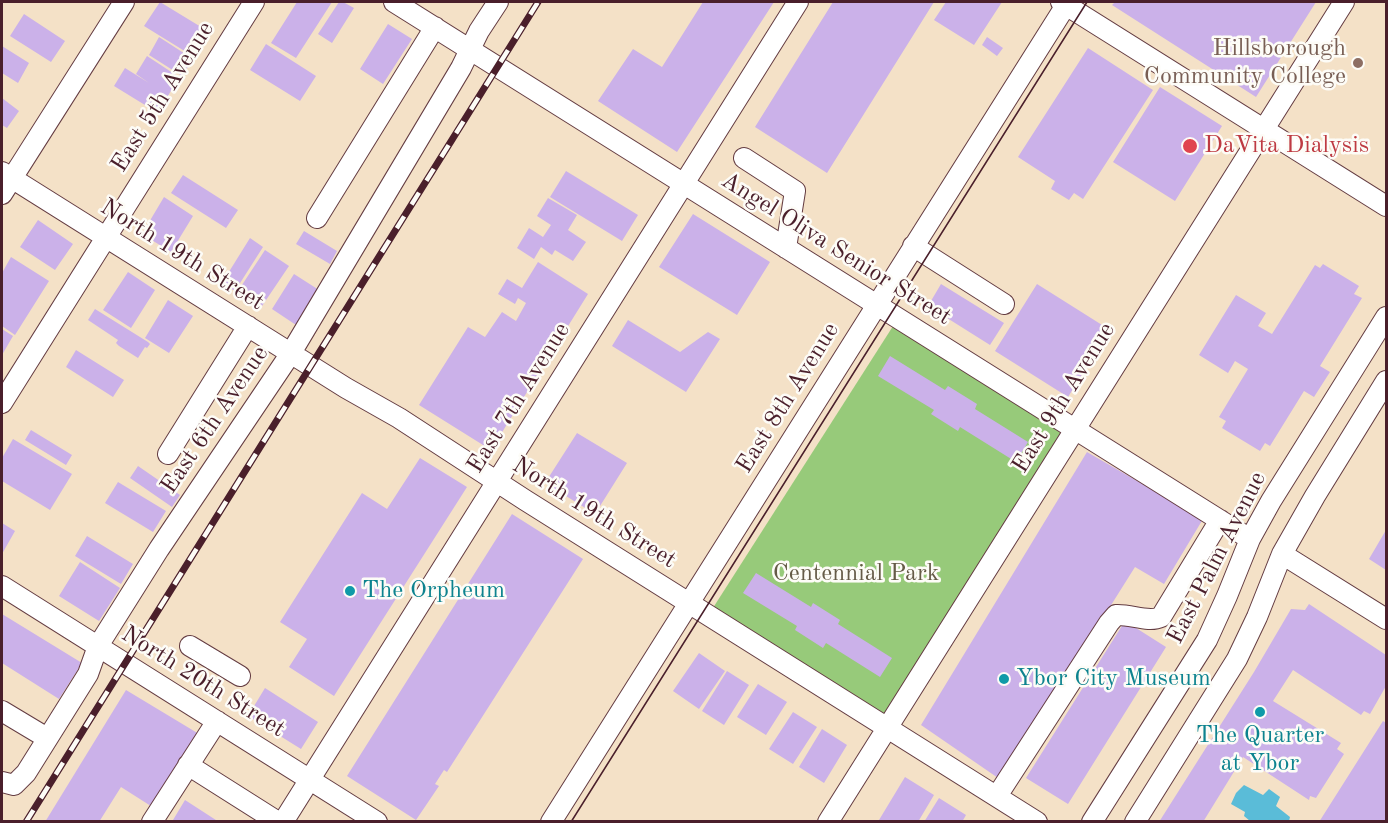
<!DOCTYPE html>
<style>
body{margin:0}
#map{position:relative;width:1388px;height:823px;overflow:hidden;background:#f4e1c7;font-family:"Old Standard TT",serif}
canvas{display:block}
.frame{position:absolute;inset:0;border:3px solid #4a1f2b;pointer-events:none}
</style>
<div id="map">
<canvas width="1388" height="823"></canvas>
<div class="frame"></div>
</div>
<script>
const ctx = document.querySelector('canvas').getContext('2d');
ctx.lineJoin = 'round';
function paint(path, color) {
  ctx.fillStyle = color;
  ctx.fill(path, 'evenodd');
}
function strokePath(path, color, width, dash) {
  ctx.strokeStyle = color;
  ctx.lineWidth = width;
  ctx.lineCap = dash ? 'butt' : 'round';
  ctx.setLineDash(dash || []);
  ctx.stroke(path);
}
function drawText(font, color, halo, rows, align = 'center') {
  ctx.font = font + ' "Old Standard TT",serif';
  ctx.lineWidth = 5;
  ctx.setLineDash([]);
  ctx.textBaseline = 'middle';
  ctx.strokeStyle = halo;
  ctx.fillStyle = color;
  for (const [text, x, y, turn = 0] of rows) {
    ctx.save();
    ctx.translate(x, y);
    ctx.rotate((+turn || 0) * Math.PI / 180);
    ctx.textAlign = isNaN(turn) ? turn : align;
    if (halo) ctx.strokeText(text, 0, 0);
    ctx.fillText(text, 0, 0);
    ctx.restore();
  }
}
paint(new Path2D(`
 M895,323L1067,429L884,723L711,611Z`), '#97ca7a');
paint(new Path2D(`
 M1244,785L1263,795L1269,789L1280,797L1276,806L1290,817L1289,821H1250L1244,816L1245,812L1231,804L1236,793Z`), '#5abcd8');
paint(new Path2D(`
 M160,2L206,30L191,55L144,26Z
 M297,2H332L296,58L271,43Z
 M339,2H343L354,8L332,43L318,34Z
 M703,2H774L677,152L598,101L633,49L662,67Z
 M833,2H934L827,173L755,127Z
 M946,2H1002L974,45L934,20Z
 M1115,2H1316L1256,97L1112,5Z
 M24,14L65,41L51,62L10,36Z
 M388,24L412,39L383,84L360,69Z
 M159,37L193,59L182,76L149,55Z
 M987,37L1003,48L997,56L982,45Z
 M266,44L316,76L300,101L250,70Z
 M2,46L29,63L18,83L2,73Z
 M1088,48L1153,90L1083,199L1074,193L1069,200L1051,189L1055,181L1018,157Z
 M147,56L179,77L158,113L114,86L125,68L149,83L136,74Z
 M1160,87L1222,126L1175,201L1113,162Z
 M2,98L19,111L7,128L2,125Z
 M566,171L638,215L622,241L550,197Z
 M183,175L238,210L226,228L171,193Z
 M164,197L193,216L171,252L142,234Z
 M548,198L577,215L568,230L586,242L573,261L555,250L552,255L541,247L534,259L517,248L529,228L543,237L551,225L537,216Z
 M693,214L770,262L737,315L659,267Z
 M38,220L73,244L55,270L20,247Z
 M304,231L337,251L330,264L296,244Z
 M250,238L263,247L235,291L222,283Z
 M265,250L289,266L260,309L236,294Z
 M11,257L49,281L15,335L2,326V273Z
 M538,262L588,294L491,450L419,405L468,327L485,337L502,312L516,321L526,303L518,298L515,304L498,294L507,279L522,288Z
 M1323,264L1359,286L1354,294L1362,298L1320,366L1330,372L1314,397L1304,391L1270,446L1265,443L1260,451L1222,428L1226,421L1219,417L1248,369L1235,361L1228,373L1199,355L1236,295L1266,313L1258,326L1272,334L1315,265L1320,268Z
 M128,272L155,290L131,328L103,310Z
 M294,274L319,290L296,325L272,309Z
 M941,284L1004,323L990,345L928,306Z
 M1037,284L1110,330L1068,397L995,351Z
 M168,300L193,316L169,353L145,338Z
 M95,309L148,342L150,344L147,348L145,347L138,358L119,346L116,343L118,340L88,320Z
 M628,320L680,352L708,332L720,339L686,392L612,346Z
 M2,329L13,336L2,355Z
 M76,350L124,380L113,397L66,367Z
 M890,356L945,390L948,386L977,404L975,409L1028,442L1016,462L960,427L958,431L931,414L934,410L878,376Z
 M31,430L72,455L66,465L25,440Z
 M577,433L627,463L595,514L545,483Z
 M13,439L72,474L50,510L2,481V458Z
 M1087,452L1203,519L1164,584L1135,567L1001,780L921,725Z
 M420,458L467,487L334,696L289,667L307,639L280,622L362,493L387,509Z
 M138,466L180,495L172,507L130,478Z
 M118,482L166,511L153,532L105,503Z
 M512,514L583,559L447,772L444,770L435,784L439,786L416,820L347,776Z
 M2,523L15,531L2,554Z
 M1386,530V570L1369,559Z
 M87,536L133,564L121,584L75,556Z
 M80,562L120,588L99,621L59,596Z
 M756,573L811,607L813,603L840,620L838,624L892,658L880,677L826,643L823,648L795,630L797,626L743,593Z
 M1309,604L1386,655V686L1370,714L1364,711L1361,715L1293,670L1273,701L1341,743L1337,749L1344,754L1316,798L1310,796L1309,800L1243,757L1203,822H1159L1254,672L1291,609L1305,610Z
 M2,614L82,663L59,699L2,663Z
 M1125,621L1166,647L1068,804L1026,778Z
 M699,653L725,671L699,709L673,691Z
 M727,671L749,685L724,725L702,711Z
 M758,684L787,702L766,735L737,717Z
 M265,688L318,722L301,749L248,716Z
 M126,690L199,734L154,808L121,787L99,822H45Z
 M793,712L817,727L793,764L769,749Z
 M1383,721L1386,723V822H1319Z
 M822,729L847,745L824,783L799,767Z
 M905,777L934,795L918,822H880L879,820Z
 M939,798L966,815L962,822H924Z
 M185,800L219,822H176L173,820Z`), '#cbb1e9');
const minor = new Path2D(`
 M394,2L1250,539
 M1061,2L1386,206
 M744,158L795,191L786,248
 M2,172L346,388L399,418L525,500L1037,822
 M2,194L124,2
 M317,218L435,27
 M913,246L1004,304
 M2,403L254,2
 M168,454L248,326
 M1282,554L1386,619
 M2,586L377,822
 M190,646L240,676
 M2,711L47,738
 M188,765L278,822
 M2,782L14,785L26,773L88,674L98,646L159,549L291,353L461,68L479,31L498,2
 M997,796L1109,623L1116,615C1131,614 1148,623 1161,617L1220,520
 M152,822L217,721
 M283,822L798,2
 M551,822L1068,2
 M828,822L1344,2
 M1092,822L1207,640L1227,596L1250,539L1271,501L1386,317
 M1135,822L1237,659L1257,617L1282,554L1315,496L1386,381`);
strokePath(minor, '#643c42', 22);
strokePath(minor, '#fff', 20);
strokePath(new Path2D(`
 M571,822L1087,2`), '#4a1f2b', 1.5);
const rail = new Path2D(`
 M26,822L538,2`);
strokePath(rail, '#4a1f2b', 7);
strokePath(rail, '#fdfcf7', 4.5, [14]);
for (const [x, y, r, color] of [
 [1358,63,6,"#8d6e63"],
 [1190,146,8,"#e0444e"],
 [350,591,6,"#0f9aa8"],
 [1004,679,6,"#0f9aa8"],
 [1260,712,6,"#0f9aa8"]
]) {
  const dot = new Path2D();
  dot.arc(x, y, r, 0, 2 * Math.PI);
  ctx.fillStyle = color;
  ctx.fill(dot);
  strokePath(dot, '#fdfcf7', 2);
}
drawText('24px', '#785e54', '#fdfcf7', [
 ["Hillsborough",1346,49],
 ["Community College",1346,77]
], 'right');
drawText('24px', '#4a1f2b', '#fdfcf7', [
 ["East 5th Avenue",163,97,-58],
 ["Angel Oliva Senior Street",836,249,32],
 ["North 19th Street",182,255,32],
 ["East 7th Avenue",519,398,-58],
 ["East 8th Avenue",788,398,-58],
 ["East 9th Avenue",1064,398,-58],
 ["East 6th Avenue",215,420,-56],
 ["North 19th Street",594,513,32],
 ["East Palm Avenue",1217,558,-63],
 ["North 20th Street",203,682,32]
]);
drawText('24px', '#be3a42', '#fdfcf7', [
 ["DaVita Dialysis",1204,146]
], 'left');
drawText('24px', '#655b47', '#fdfcf7', [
 ["Centennial Park",856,574]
]);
drawText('24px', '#0d838f', '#fdfcf7', [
 ["The Orpheum",362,591],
 ["Ybor City Museum",1016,679],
 ["The Quarter",1260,736,"center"],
 ["at Ybor",1260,764,"center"]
], 'left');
</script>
